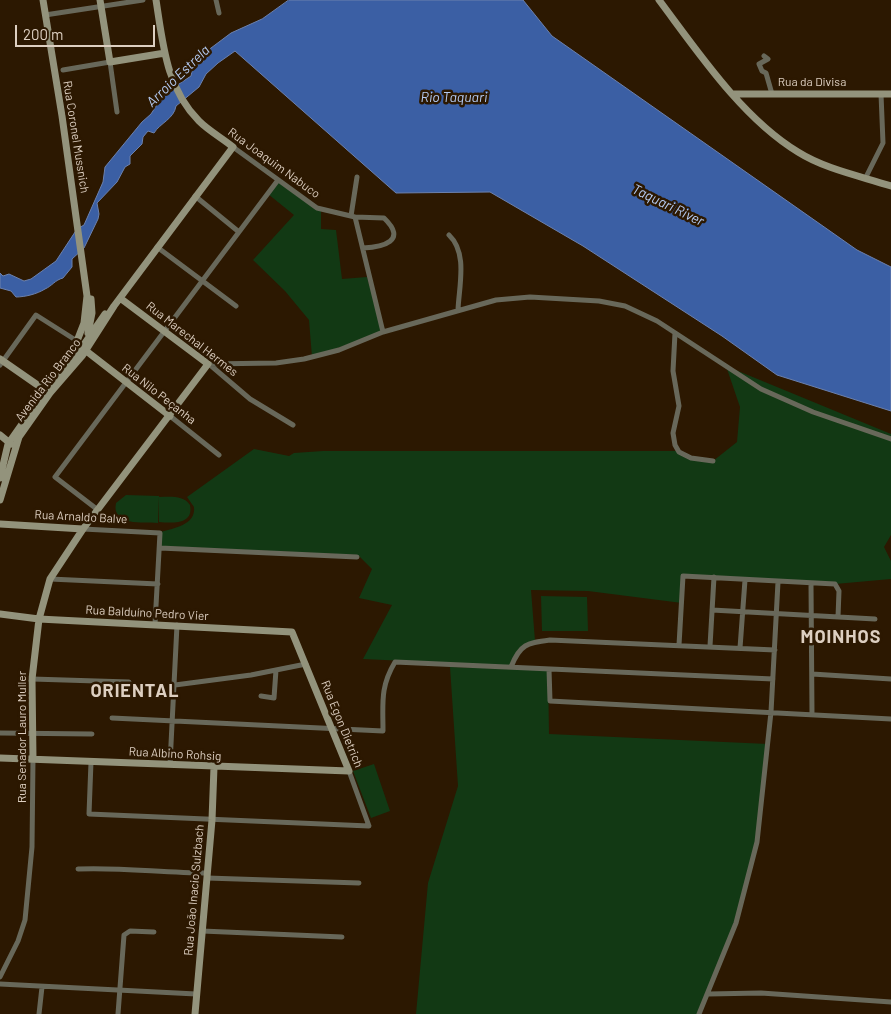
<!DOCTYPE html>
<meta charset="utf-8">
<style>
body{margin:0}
#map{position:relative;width:891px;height:1014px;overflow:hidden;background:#2c1801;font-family:Barlow,sans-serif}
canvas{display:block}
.scale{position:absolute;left:15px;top:25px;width:140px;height:22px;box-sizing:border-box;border:2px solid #ddcfc1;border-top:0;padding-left:6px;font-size:15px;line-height:18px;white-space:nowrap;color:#ddcfc1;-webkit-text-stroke:4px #2c1801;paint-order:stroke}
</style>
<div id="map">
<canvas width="891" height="1014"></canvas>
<div class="scale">200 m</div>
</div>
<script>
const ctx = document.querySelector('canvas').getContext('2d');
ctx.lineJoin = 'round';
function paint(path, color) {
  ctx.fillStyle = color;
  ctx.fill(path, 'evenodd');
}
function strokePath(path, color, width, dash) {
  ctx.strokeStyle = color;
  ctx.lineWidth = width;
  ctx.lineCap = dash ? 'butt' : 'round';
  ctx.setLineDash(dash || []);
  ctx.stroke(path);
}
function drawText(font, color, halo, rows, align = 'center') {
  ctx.font = font + ' Barlow,sans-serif';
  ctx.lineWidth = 5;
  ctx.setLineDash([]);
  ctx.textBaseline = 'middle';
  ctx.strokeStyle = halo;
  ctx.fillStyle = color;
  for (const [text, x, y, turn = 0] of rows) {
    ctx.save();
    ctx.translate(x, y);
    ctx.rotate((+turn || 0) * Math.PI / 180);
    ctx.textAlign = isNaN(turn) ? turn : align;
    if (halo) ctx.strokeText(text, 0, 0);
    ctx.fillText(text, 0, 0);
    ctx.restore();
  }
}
paint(new Path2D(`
 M278,180L321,209V229L336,230L342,279L367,277L383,332L312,357L309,320L285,291L253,260L294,215L268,194Z
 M726,366L891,434V535L884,547L891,561V579L835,584L684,576L682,603L588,591L531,590L535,641L517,652L512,666L363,659L392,605L359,598L372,569L358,555L160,546L161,532C174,528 196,525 194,507L187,497L254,449L289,456L294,453L323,451H680L691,458L713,461L737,442L740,407Z
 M126,495L159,496L158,523C143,522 111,526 116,503Z
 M159,497C171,497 183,495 190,505C194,525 172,523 159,522Z
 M541,596L587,597L588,631H542Z
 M450,667L548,670L549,734L768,744L757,842L736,923L699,1014H416L428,883L458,786Z
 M374,764L390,811L371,818L353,771Z`), '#123914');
const water = new Path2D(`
 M289,0H523L552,36L857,250L891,267V411L777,375L722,336L583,246L490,192L396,193L235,51L218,63L206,74L199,87L176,106C174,119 160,123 154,133L148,131L143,137L142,144L130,156V164L125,167L117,182L97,203L99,214L98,219L84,248L72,259V267L63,278C55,280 52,286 45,289C37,294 25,297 16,297L11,291L0,288V273L3,276L9,274L24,281L31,279L56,261L77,229L84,225L103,182L105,167L142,122L151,114L164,94L191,76L193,67L203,62V54L231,33L262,19Z`);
paint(water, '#3b5fa4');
strokePath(water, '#6c81ad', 1);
strokePath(new Path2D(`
 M216,0L219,13
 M45,15L143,0
 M764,56L768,59L759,64L762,71L766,73L772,94
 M63,70L110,62L117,112
 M233,147L317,208L355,217L384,218C408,241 383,247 363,248
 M866,177L883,143L881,94
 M195,196L239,232
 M351,216L357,177
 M355,217L383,332
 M449,235C468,253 459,286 458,310
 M157,247L236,306
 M675,333L673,371L679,406L673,433L675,445L679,452L691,458L713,461
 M208,364L276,363L304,359L339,350L383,332L496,300L530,297L599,301L625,306L657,321L761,389L813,412L891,439
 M209,364L250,399L293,425
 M0,365L36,315L77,341
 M170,416L219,455
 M98,510L55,477L278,180
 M83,529L160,533L155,624
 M160,548L357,557
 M50,579L158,584
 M811,584L812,714
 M712,610L875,619
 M679,645L683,576L835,584L839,591L838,617
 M710,646L714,577
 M740,648L745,580
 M511,667C520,644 527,643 550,640L775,650
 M549,669L550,701L891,719
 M812,674L891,679
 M32,679L129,682
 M175,685L251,675L306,664
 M261,696L274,698L276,670
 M112,718L383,731C383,703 380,687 395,662L773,679
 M0,733L92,734
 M91,762L89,814L369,826L349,771
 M170,764L177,625
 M78,869C121,867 163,873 207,873
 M207,878L359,883
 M202,931L342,937
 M0,977L18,941L25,920L32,847L33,759
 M0,984L196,994
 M708,994L761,993L891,1002
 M39,1014L42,987
 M118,1014L124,935L130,931L154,932
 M699,1014L736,923L757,842L771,712L778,582`), '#68685a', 5);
strokePath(new Path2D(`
 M43,0L62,116L87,296L84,323L70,359
 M100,0L110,62L165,53
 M659,0C698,52 742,118 798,152C825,169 860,176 891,186
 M733,94H891
 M88,333L92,313L91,299
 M85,350L170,416
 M0,359L49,393
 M0,435L11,444
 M0,478L8,444L46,390L85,343L105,314
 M0,500L19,437L50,393L82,356L114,306L233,147C222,138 209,131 199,121C166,88 163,44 156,0
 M0,524L83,529
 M0,614L39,619L292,632L349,771L0,758
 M33,759L32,679L39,619L50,579L83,529L208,364L120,298
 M195,1014L212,820L214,767`), '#93937c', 7);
drawText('12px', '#ddcfc1', '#2c1801', [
 ["Rua da Divisa",812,82],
 ["Rua Coronel Mussnich",76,137,81],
 ["Rua Joaquim Nabuco",274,163,36],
 ["Rua Marechal Hermes",192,339,38],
 ["Avenida Rio Branco",48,380,-53],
 ["Rua Nilo Peçanha",159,394,38],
 ["Rua Arnaldo Balve",81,517,3],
 ["Rua Balduíno Pedro Vier",147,613,3],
 ["Rua Egon Dietrich",342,724,68],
 ["Rua Senador Lauro Muller",22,737,-90],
 ["Rua Albino Rohsig",175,754,3],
 ["Rua João Inacio Sulzbach",194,890,-85]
]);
drawText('italic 14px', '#b5cbf2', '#2c1801', [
 ["Arroio Estrela",178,76,-44],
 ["Rio Taquari",454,97],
 ["Taquari River",668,205,26]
]);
ctx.letterSpacing = '1px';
drawText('bold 18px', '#ddcfc1', '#2c1801', [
 ["MOINHOS",841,637],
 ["ORIENTAL",135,691]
]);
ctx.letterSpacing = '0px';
</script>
